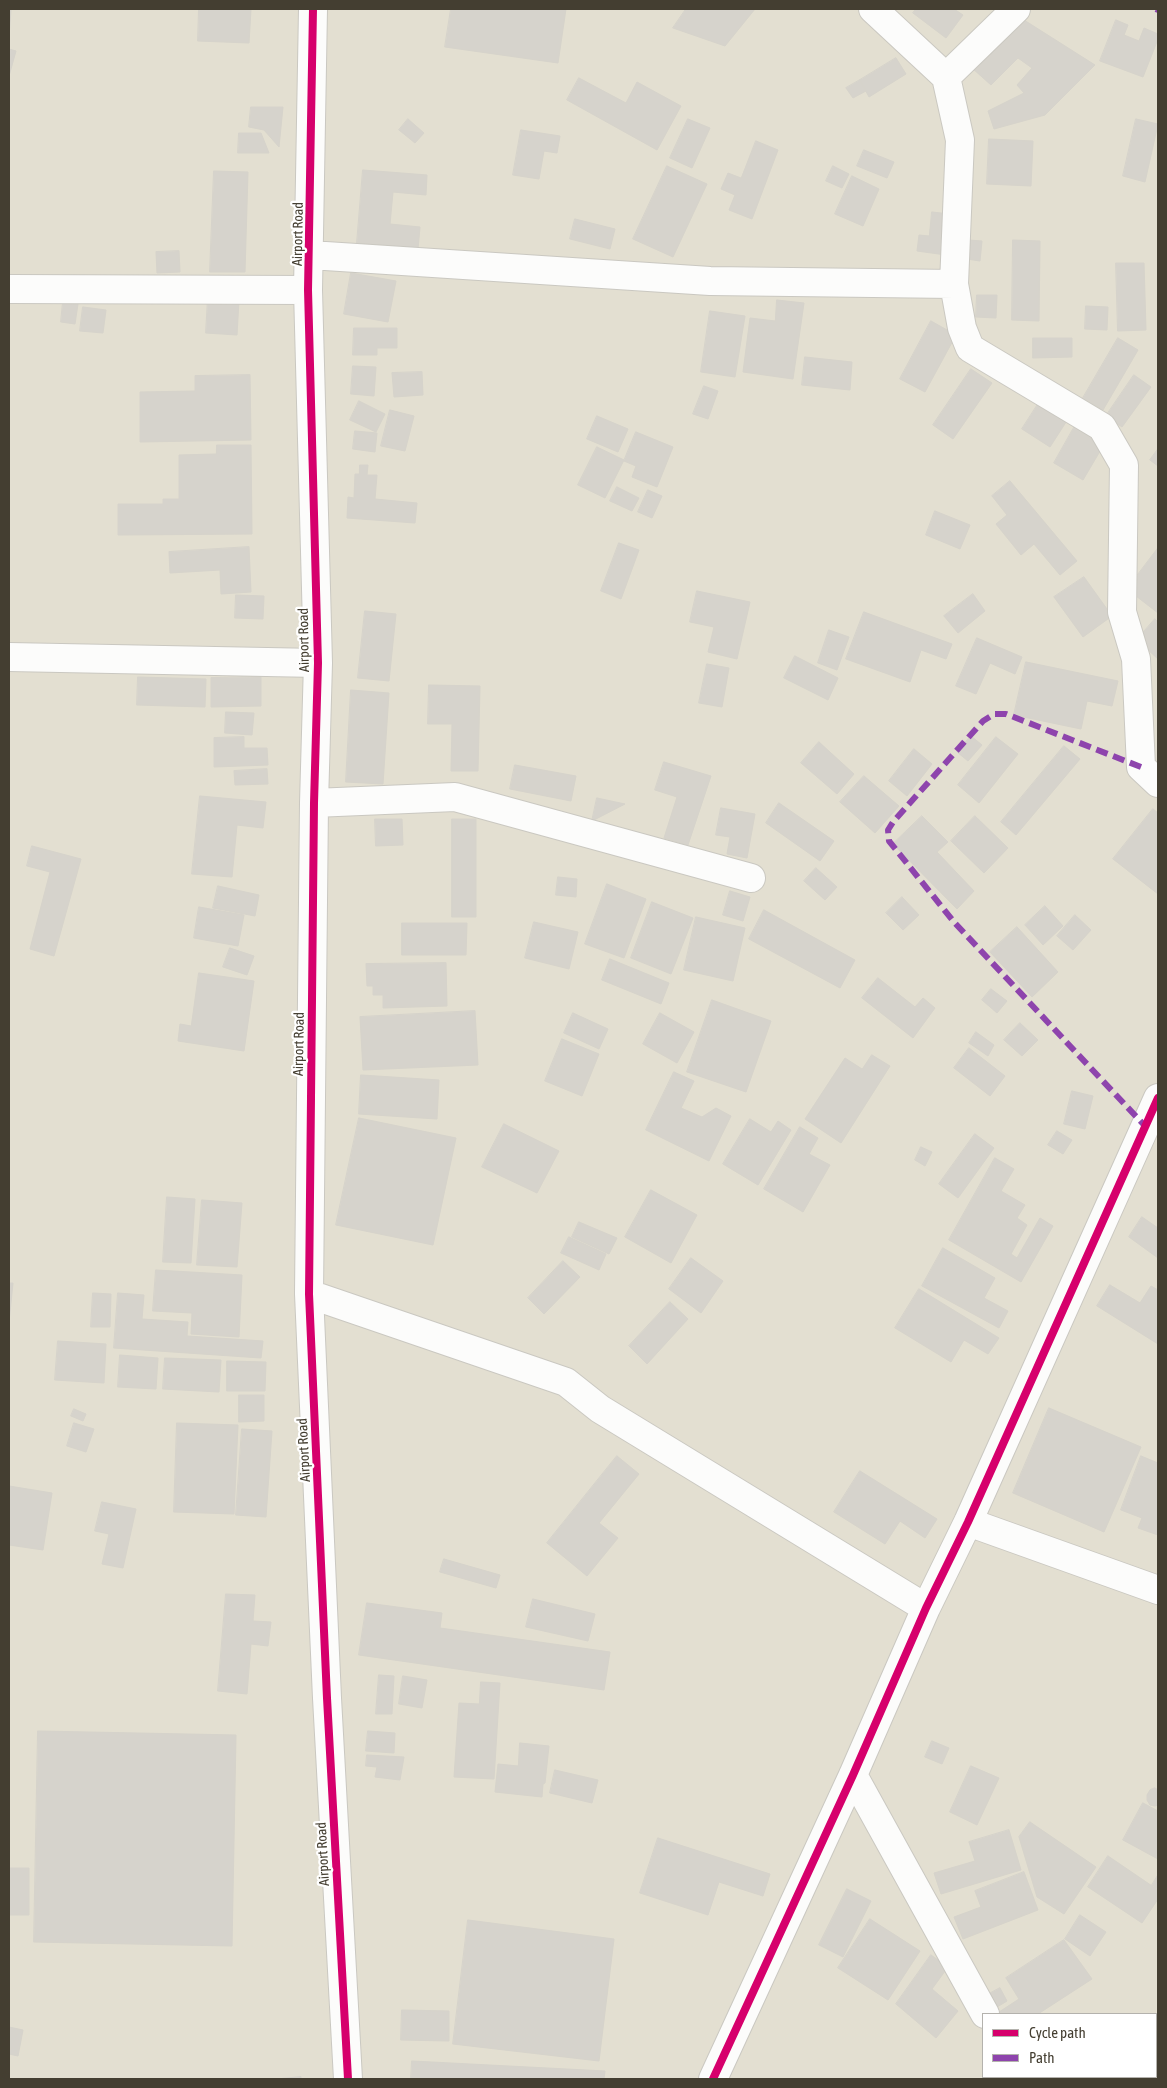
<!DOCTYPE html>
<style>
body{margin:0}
#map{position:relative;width:1167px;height:2088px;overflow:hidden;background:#eeece5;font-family:"Asap Condensed",sans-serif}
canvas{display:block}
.frame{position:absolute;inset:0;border:10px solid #443e31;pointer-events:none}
.legend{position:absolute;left:982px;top:2013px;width:175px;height:65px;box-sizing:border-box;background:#fff;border:1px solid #b4b2ad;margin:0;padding:6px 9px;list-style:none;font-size:15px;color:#443e31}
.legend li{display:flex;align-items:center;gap:10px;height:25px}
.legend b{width:25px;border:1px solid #b4b2ad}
</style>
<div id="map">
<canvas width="1167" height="2088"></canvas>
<div class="frame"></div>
<ul class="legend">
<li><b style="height:6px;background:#d6006c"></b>Cycle path</li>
<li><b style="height:6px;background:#8e44ad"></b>Path</li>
</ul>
</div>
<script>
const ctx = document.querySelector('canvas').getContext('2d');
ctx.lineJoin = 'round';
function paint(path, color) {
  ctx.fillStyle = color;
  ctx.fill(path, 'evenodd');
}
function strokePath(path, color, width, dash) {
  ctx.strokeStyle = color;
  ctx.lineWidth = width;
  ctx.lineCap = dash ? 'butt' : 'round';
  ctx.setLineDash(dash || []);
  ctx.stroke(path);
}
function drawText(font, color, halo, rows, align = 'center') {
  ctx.font = font + ' "Asap Condensed",sans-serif';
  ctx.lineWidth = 4.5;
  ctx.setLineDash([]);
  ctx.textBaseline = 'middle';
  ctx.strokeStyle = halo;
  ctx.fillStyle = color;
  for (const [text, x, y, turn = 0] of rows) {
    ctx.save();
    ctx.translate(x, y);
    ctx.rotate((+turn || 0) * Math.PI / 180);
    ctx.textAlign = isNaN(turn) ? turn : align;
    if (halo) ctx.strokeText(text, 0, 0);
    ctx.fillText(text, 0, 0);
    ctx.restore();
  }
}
paint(new Path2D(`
 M9,9H1158V2079H9ZM983,2014H1156V2077H983Z`), '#e3dfd1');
const building = new Path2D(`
 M9,9H11L9,37Z
 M199,9H251L249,43L198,41Z
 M451,9H566L558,63L445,47Z
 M686,9H755L725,46L673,28Z
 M916,9H954L963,15L946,38L913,13Z
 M1024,20L1095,65L1045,115L994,129L988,111L1024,93L1017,85L1032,68L1018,58L991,85L972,68Z
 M1116,20L1128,25L1124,35L1139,41L1144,28L1158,34V39L1143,77L1100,61Z
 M9,49L16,51L9,76Z
 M896,58L906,74L869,97L860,80Z
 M579,78L626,103L637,82L681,106L657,150L567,100Z
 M860,80L866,91L853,98L846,88Z
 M251,107H283L279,147L264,130L249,127Z
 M408,119L424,133L415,143L399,130Z
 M688,119L710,128L692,168L670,158Z
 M1136,119L1158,124L1145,182L1123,176Z
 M521,130L560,136L557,153L544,151L539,179L513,175Z
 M239,133H261L269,153H238Z
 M989,139L1033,141L1031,186L987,184Z
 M756,141L778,150L752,219L729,210L735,195L721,189L728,173L741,178Z
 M864,150L894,162L887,178L857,166Z
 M667,166L707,184L673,257L633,239Z
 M833,166L849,174L842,188L826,181Z
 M363,170L427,175L426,195L393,192L390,224L420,227L418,249L357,243Z
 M214,171L248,172L245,272H210Z
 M852,176L879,189L863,226L835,214Z
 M932,212L950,214L946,255L917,251L919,235L929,236Z
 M575,219L615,229L610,249L570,239Z
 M969,240L982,241L980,261L967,259Z
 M1013,240L1040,241L1039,321L1012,320Z
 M179,251L180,272L157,273L156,252Z
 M1116,263H1144L1146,330L1118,331Z
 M351,273L396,281L388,322L344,314Z
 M977,295H997L996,318L976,317Z
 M208,298L239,300L237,335L206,333Z
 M777,300L804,303L793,379L743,372L750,318L775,321Z
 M63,302L78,304L75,324L61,322Z
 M1086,306L1108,307L1107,330L1085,329Z
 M83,307L106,310L103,333L80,331Z
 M710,311L745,316L735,377L701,372Z
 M931,321L956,335L925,392L900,379Z
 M354,328H397V348H377V355H353Z
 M1033,338H1072V357L1033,358Z
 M1118,338L1138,350L1103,410L1083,398Z
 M805,357L852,362L850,390L802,385Z
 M353,366L376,367L374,396L351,394Z
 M971,369L992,383L953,439L933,425Z
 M422,372L423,395L394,397L392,373Z
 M250,375L251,440L140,442V392L195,391V376Z
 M1134,375L1151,387L1122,427L1106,416Z
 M704,386L718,391L708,419L693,414Z
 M359,401L385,414L376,432L350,420Z
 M1040,401L1068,419L1050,447L1022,429Z
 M390,410L414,416L405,451L381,446Z
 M597,416L628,429L618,452L587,439Z
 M1076,424L1106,441L1083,480L1054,463Z
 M355,431L377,433L375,452L353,449Z
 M636,432L673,447L657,487L632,477L636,466L624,461Z
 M217,445H251L252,534L118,535V504H163V499H179V455L216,454Z
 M597,447L624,460L605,498L578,485Z
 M1158,449V466L1150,460Z
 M360,465H368L367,475H377L375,499L417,503L415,523L347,518L348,497L354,498L355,474H359Z
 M1010,481L1077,561L1060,575L1034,544L1021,555L996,524L1007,515L992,496Z
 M617,487L639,498L632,511L610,501Z
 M648,490L662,496L652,518L638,512Z
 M935,511L970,525L960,549L926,535Z
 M619,543L639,550L621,599L601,591Z
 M249,547L251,592L221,594L220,570L170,573L169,552Z
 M1158,548V613L1127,589Z
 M1084,577L1112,616L1083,637L1054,597Z
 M697,591L750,602L737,659L708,652L714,627L690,622Z
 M973,594L985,611L958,633L944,616Z
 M236,595L264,596L263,619L235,618Z
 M365,611L396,614L389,681L358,678Z
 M864,612L952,644L946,659L921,650L910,682L846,659Z
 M1155,619L1158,622V659L1147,649L1141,635Z
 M829,630L849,637L837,670L818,663Z
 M977,638L1022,657L1015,674L990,663L976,694L956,686Z
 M795,656L838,678L828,700L784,678Z
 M1026,662L1118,681L1112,706L1087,701L1081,729L1014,715Z
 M707,664L729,668L722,707L699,703Z
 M138,677L206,679L205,707L137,705Z
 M261,677V706L211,707V678Z
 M429,685L480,686L478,771H451L452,724H428Z
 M351,690L389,693L383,784L346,782Z
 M226,712L254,713L252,735L225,733Z
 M971,736L982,745L968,761L957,752Z
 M244,737V748H267L268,765L214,767V738Z
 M996,737L1018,754L979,803L958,785Z
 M819,742L854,774L837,794L801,763Z
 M1064,746L1080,759L1016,835L1001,822Z
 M914,749L932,764L907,796L889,781Z
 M664,762L711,776L688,845L664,838L677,797L655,790Z
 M515,765L576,776L571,801L510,789Z
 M267,769L268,784L235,785L234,771Z
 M864,776L899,806L875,833L840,802Z
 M200,796L266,802L263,828L237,825L232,877L192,874Z
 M597,798L625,804L592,821Z
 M779,803L834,841L820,861L766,823Z
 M721,808L755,814L747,858L727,854L730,837L716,835Z
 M1153,809L1158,813V894L1113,859Z
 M922,816L948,842L937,852L974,891L957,909L893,844Z
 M975,816L1008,848L984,873L951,841Z
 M375,819H402L403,845L376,846Z
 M452,819H476V917H452Z
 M32,846L81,859L54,956L30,949L50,872L27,866Z
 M816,868L837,887L825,900L804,881Z
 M558,877L577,879L576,897L556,895Z
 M607,884L646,899L624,958L585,944Z
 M218,886L259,895L255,916L213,908Z
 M730,891L750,897L743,921L723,915Z
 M902,897L919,915L903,930L886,913Z
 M652,902L693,918L671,974L631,958Z
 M1045,906L1063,926L1043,945L1025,925Z
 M199,907L244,915L238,946L194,938Z
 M764,910L855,960L840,988L749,939Z
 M1075,915L1091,930L1073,950L1057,936Z
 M696,917L745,928L733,981L684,970Z
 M534,922L578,932L569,969L525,958Z
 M402,923H467L466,955H402Z
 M1017,927L1058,972L1032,997L990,952Z
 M230,948L254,956L247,975L223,967Z
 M610,959L669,983L661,1004L602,980Z
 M446,963L447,1006L383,1008V995H373V986H367L366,964Z
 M199,973L254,981L244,1051L178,1041L180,1024L191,1026Z
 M878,978L915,1007L923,998L935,1008L913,1038L862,998Z
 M991,989L1007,1001L997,1013L982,1000Z
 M712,1000L771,1021L746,1092L687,1072Z
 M475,1011L478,1065L363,1070L360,1017Z
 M573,1013L608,1029L599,1049L564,1033Z
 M660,1013L694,1032L677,1063L643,1044Z
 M1020,1023L1038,1040L1022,1056L1004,1040Z
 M976,1032L994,1045L988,1056L969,1043Z
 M562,1039L599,1054L582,1096L545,1081Z
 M969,1048L1005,1076L990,1096L954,1068Z
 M872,1055L890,1066L841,1143L805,1119L845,1058L862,1069Z
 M674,1072L694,1081L681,1108L702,1117L716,1108L731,1116L709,1161L646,1130Z
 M361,1075L439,1080L437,1119L359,1114Z
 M1072,1091L1093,1096L1085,1129L1064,1124Z
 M359,1118L456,1138L433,1245L336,1225Z
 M750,1119L771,1132L778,1121L791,1130L758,1185L723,1164Z
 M504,1124L559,1151L537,1193L482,1167Z
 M800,1127L818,1138L809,1154L830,1165L803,1212L764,1189Z
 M1057,1131L1072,1140L1063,1154L1048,1145Z
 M975,1134L994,1148L958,1198L939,1184Z
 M921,1147L932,1152L925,1166L915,1160Z
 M995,1158L1014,1169L1001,1191L1025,1205L1017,1218L1027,1225L1011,1254L1017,1258L1040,1218L1053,1226L1021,1282L949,1240Z
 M651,1190L697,1215L671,1263L625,1237Z
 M167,1197L195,1199L191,1263L163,1262Z
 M202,1200L242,1203L237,1267L197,1265Z
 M1142,1217L1158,1228V1258L1129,1237Z
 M579,1222L617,1238L609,1254L572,1237Z
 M569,1237L606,1254L599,1270L561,1253Z
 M943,1248L995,1278L984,1298L1008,1311L999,1328L922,1286Z
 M691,1258L723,1281L701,1313L669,1289Z
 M563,1261L580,1277L544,1314L528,1298Z
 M156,1270L242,1275L239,1337L191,1334L192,1313L153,1311Z
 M9,1283H13L9,1322Z
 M1110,1285L1140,1303L1151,1286L1158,1290V1344L1097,1306Z
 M919,1289L999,1338L988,1354L964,1340L951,1362L895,1328Z
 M93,1293L111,1294L110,1327H91Z
 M118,1293L144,1295L142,1319L188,1322L187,1336L263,1341L261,1358L114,1348Z
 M670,1302L688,1319L647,1364L629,1346Z
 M58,1341L106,1344L104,1383L55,1380Z
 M120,1355L158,1358L156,1389L118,1387Z
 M165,1358L221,1360L219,1392L163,1389Z
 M227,1361L266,1362L265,1391H227Z
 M239,1395H264V1421L239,1422Z
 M1049,1408L1141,1447L1104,1532L1013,1493Z
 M74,1409L86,1414L83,1421L71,1416Z
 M74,1423L94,1429L86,1452L67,1446Z
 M177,1423L238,1425L234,1514L174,1512Z
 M242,1429L272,1431L266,1517L236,1515Z
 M617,1456L639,1474L599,1523L618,1538L587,1576L547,1543Z
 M1141,1456L1158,1463V1535L1138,1528L1142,1518L1121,1510Z
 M860,1471L937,1519L925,1538L900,1521L885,1544L834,1512Z
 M9,1486L52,1493L43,1550L9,1545Z
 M102,1502L136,1509L123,1568L102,1564L109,1534L95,1531Z
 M444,1559L500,1575L496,1588L440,1572Z
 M226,1594L255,1595L253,1621L271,1622L268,1646L251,1644L247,1694L218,1691Z
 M533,1599L595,1614L588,1641L526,1627Z
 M367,1603L442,1613L440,1628L610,1652L604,1690L359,1655Z
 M379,1675L394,1676L392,1714H376Z
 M403,1676L427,1680L422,1708L399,1704Z
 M481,1682L500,1683L494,1779L454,1777L459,1703L479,1704Z
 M38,1731L236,1735L232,1946L34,1942Z
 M368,1731L395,1733L394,1753L366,1751Z
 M932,1741L949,1748L942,1764L925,1757Z
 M520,1743L549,1746L545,1783L543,1784L542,1797L495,1792L498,1764L518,1766Z
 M367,1755L404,1757L400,1780L375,1777L377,1767L366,1766Z
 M971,1766L999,1778L977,1825L950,1812Z
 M555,1770L598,1780L592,1803L550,1793Z
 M1155,1788L1158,1790V1805L1155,1806L1150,1805L1147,1800V1795L1150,1790Z
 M1143,1803L1158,1811V1859L1123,1840Z
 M1030,1822L1096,1867L1064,1914L1037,1897L1019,1837Z
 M1009,1830L1021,1870L941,1894L934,1873L975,1861L969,1842Z
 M658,1838L770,1874L763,1896L719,1882L708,1915L640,1893Z
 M1108,1856L1158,1890V1899L1142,1923L1088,1887Z
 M9,1868H29V1915H9Z
 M1024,1872L1038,1910L963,1939L954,1917L981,1907L975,1891Z
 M1158,1875V1889L1152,1885Z
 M847,1889L871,1901L843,1957L819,1945Z
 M1080,1915L1106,1932L1090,1956L1065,1939Z
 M870,1919L920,1951L888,2000L838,1968Z
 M468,1920L614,1939L599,2061L453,2044Z
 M1064,1940L1092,1979L1038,2014H996L1019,1999L1006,1978Z
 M931,1955L948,1967L932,1989L958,2011L936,2038L896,2004Z
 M1000,1988L1007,2001L997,2007L989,1994Z
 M402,2010L449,2011V2041L401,2040Z
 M9,2027L23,2030L18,2056L9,2054Z
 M412,2061L605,2071L604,2079H411Z
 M1156,2072L1158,2079H1133L1137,2077H1156Z
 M301,2077V2079H277Z
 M1077,2077H1117L1114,2079H1073Z`);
paint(building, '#d6d3cc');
strokePath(building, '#d6d3cb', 1);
const minor = new Path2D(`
 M313,9L308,290L318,663L314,803L309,1294L327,1698L348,2079
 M873,9L946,77L960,140L954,284L962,328L970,348L1102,427L1124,465L1122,612L1136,659L1141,767L1158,783
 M946,77L1016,9
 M310,255L710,281L954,284
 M9,289L308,290
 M9,657L318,663
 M314,803L455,797L751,878
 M309,1294L566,1382L600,1409L926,1608
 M968,1522L1158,1590
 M853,1775L985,2014
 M1020,2077L1021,2079
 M713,2079L853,1775L926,1608L968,1522L1158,1098`);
strokePath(minor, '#cac8c1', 30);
strokePath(minor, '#fcfcfb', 28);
strokePath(new Path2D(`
 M1156,9L1158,10
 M1141,767L1006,714H994L983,721L893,822L888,830L889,841L954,922L1145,1126`), '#8e44ad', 6, [12, 6]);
strokePath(new Path2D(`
 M313,9L308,290L318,663L314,803L309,1294L327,1698L348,2079
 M713,2079L853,1775L926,1608L968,1522L1158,1098`), '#d6006c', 8);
drawText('14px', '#443e31', '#fff', [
 ["Airport Road",298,234,-89],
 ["Airport Road",304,640,-91],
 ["Airport Road",299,1044,-89],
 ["Airport Road",304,1450,-93],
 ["Airport Road",323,1854,-93]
]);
</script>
